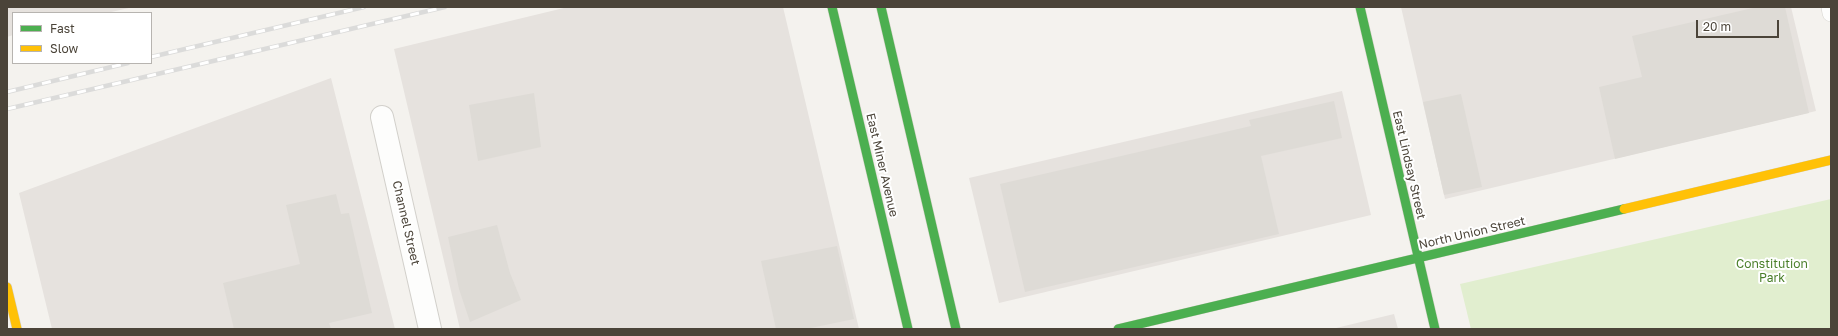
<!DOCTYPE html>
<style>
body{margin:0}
#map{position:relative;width:1838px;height:336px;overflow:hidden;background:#f4f2ee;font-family:"Golos Text",sans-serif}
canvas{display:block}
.frame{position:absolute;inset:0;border:8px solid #4b4439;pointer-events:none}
.legend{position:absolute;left:12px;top:12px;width:140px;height:52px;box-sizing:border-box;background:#fff;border:1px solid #b7b4b0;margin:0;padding:5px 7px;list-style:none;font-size:12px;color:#4b4439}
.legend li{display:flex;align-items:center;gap:8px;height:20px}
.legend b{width:20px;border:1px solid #b7b4b0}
.scale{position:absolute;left:1696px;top:20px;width:83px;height:18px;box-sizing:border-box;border:2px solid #4b4439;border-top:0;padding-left:5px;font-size:12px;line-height:14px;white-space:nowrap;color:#4b4439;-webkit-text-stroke:3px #fff;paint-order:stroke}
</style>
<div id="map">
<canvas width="1838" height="336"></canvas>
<div class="frame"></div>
<ul class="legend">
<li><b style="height:5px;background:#4caf50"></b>Fast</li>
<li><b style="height:5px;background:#ffc107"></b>Slow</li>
</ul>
<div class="scale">20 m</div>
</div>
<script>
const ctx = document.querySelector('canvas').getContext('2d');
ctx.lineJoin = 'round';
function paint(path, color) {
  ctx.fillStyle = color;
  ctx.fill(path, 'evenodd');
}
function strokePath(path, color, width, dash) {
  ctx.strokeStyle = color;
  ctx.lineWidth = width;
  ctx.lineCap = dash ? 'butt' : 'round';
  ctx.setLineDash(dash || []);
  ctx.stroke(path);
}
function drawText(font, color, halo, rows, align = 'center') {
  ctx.font = font + ' "Golos Text",sans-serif';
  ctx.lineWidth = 4;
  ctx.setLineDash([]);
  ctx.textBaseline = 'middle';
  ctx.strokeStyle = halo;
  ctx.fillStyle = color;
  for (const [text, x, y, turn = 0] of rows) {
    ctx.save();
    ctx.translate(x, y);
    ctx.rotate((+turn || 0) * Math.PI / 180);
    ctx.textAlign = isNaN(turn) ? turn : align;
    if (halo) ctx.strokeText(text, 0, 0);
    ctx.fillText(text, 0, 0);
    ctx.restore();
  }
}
paint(new Path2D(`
 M7,7H133L107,13H13V35L7,37Z
 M568,7H783L859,329H460L394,49Z
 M1401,7H1791L1816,111L1445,199Z
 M331,78L395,329H52L19,193Z
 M1342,91L1371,215L999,303L969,178Z
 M1394,314L1398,329H1332Z`), '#e6e2de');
paint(new Path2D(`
 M1831,199V329H1471L1460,284Z`), '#e1eecf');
paint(new Path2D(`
 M1757,7H1785L1809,113L1615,159L1599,87L1642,77L1632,36Z
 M534,93L541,147L478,161L469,105Z
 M1461,94L1482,187L1444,195L1423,102Z
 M1334,101L1342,138L1261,156L1279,234L1025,292L1000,184L1251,126L1249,120Z
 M336,194L341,214L349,213L372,313L329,323L331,329H234L223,283L300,264L286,205Z
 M497,225L510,273L521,300L470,322L459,289L448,237Z
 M837,246L854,319L806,329H776L761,261Z`), '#dedbd6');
const lane = new Path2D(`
 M1830,7L1831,13`);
const street = new Path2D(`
 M382,117L430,329`);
const fast = new Path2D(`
 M832,7L908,329
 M881,7L956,329
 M1360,7L1435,329
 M1118,329L1624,209`);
const slow = new Path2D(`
 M1624,209L1831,160
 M7,287L17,329`);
strokePath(lane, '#d2d0cb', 18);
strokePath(street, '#d2d0cb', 24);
strokePath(fast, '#d3cfc5', 10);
strokePath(slow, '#d3cfc5', 10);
strokePath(lane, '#fdfdfc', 17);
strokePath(street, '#fdfdfc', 22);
strokePath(fast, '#4caf50', 9);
strokePath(slow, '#ffc107', 9);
const rail = new Path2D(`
 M151,57L364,7
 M7,92L128,63
 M7,109L445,7`);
strokePath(rail, '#dbdbda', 4.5);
strokePath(rail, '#fff', 3, [9]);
drawText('12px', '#4b4439', '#fff', [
 ["East Miner Avenue",882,165,77],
 ["East Lindsay Street",1409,165,77],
 ["Channel Street",406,223,77],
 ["North Union Street",1472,233,-13]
]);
drawText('12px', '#4a7f2a', '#fff', [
 ["Constitution",1772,264],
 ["Park",1772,278]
]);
</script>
